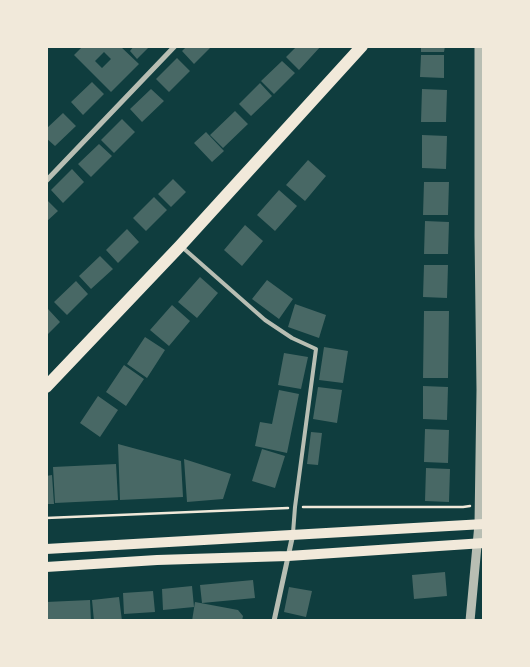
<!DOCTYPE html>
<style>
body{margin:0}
#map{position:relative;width:530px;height:667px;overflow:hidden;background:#0f3d3e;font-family:Inter,sans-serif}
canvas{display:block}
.frame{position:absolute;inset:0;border:48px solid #f1e9da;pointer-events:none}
</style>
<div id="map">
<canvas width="530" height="667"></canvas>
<div class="frame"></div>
</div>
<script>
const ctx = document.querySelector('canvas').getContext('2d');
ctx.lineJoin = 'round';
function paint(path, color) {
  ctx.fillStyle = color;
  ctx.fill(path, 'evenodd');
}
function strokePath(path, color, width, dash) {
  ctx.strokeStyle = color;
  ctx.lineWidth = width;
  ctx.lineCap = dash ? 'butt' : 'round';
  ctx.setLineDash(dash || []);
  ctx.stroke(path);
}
paint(new Path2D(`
 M83,46H120L139,64L111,92L74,55ZM104,52L111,59L102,68L95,61Z
 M134,46H150L137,59L130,51Z
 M187,46H212L194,64L182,51Z
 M297,46H321L299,70L286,57Z
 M421,46H445L444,52H421Z
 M421,55H444V78L420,77Z
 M177,58L190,71L169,92L156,79Z
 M282,61L295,73L274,94L261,81Z
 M92,82L104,94L83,115L71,102Z
 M260,83L272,96L251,116L239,104Z
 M151,89L164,101L142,122L130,109Z
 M422,89L447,90L446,122H421Z
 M235,111L248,124L223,148L210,135Z
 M63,113L76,126L55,146L46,138V129Z
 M122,119L135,132L114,153L101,140Z
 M206,132L224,151L212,162L194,143Z
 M422,135L447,136L446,169L422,168Z
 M99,144L112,156L91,177L78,164Z
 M308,160L326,176L305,201L286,185Z
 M72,169L84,182L63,203L51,190Z
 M173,179L186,192L171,207L158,194Z
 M424,182H449L448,215H423Z
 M279,190L297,206L275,231L257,215Z
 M154,197L167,210L146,231L133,218Z
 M46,199L58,211L46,222Z
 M425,221L449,222L448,254H424Z
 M245,225L263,241L242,266L224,250Z
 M127,229L139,242L118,263L106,250Z
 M100,256L113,269L91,289L79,276Z
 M424,265H448L447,298L423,297Z
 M200,277L218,293L197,318L178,302Z
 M267,280L293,299L279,319L252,299Z
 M76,281L88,294L67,315L54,302Z
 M295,304L326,315L319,338L288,327Z
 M172,305L190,321L169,346L150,330Z
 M48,309L60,322L46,336V311Z
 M424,311H449L448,378H423Z
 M145,337L165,350L147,378L127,364Z
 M324,347L348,351L343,383L319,380Z
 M284,353L308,357L301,389L278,385Z
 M124,365L144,379L126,406L106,392Z
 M423,386L448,387L447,420L423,419Z
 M318,387L342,390L337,423L313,419Z
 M279,390L299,394L287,453L255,446L260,422L272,424Z
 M98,396L118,410L100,437L80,423Z
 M425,429L449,430L448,463L424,462Z
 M311,432L322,433L318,465L307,464Z
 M118,444L181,461L183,497L120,500Z
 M262,449L285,456L275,488L252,481Z
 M184,459L231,474L223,499L187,502Z
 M116,464L118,500L55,503L53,467Z
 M426,468L450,469L449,502L425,501Z
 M52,475L54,504H46V476Z
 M445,572L447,596L414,599L412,575Z
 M253,580L255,598L202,603L200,585Z
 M192,586L194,607L163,610L162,589Z
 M289,587L312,591L306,617L284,612Z
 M153,591L155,612L124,614L123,593Z
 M119,597L122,621H94L92,600Z
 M90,600L91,621H46V602Z
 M195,602L238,610L243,616L242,621H192Z`), '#486865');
strokePath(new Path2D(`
 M303,507H463L470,506
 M46,518L288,508`), '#f1e9da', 2.5);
strokePath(new Path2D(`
 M182,247L265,320L292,338L316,349L295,507L293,533`), '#b8beb3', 4);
strokePath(new Path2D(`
 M46,181L175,46
 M274,621L293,534`), '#b8beb3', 5);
strokePath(new Path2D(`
 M470,621L479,524L481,390L479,236V46`), '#b8beb3', 9);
strokePath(new Path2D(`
 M46,549L484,524
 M46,567L157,560L288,556L484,543`), '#f1e9da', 10);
strokePath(new Path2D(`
 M46,387L180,246L362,46`), '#f1e9da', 12);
</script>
